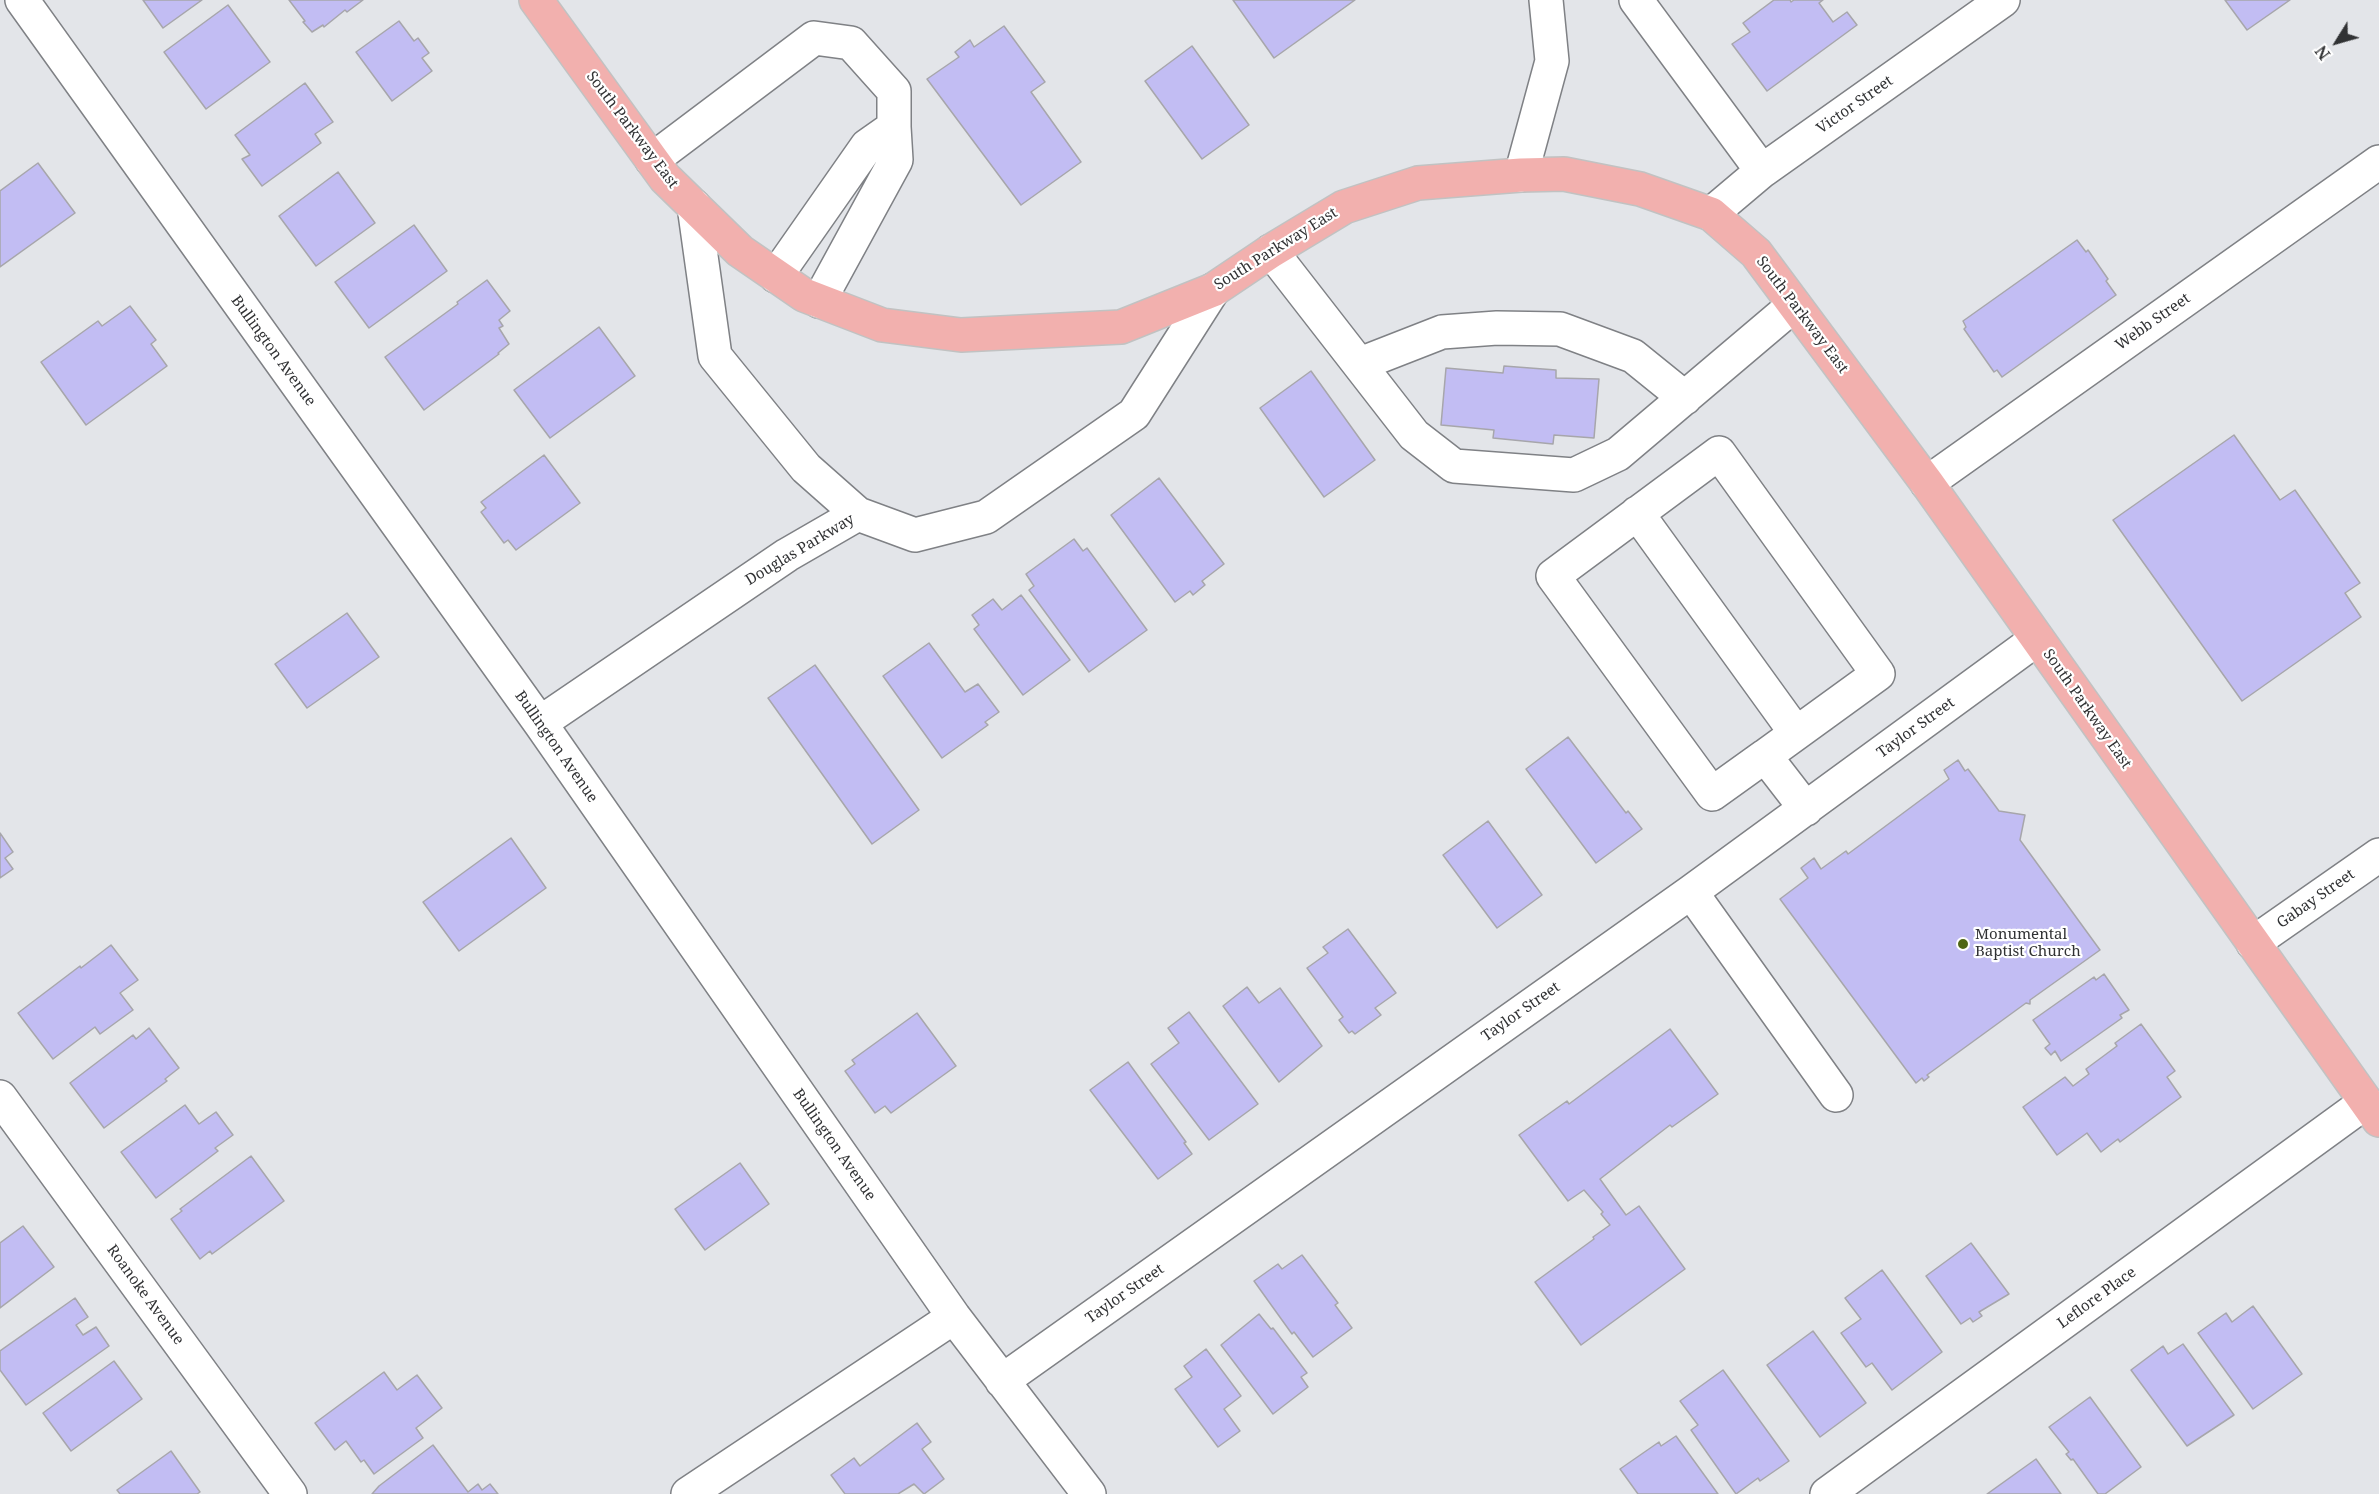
<!DOCTYPE html>
<style>
body{margin:0}
#map{position:relative;width:2379px;height:1494px;overflow:hidden;background:#e3e5e9;font-family:"Noto Serif",serif}
canvas{display:block}
.north{position:absolute;left:2307px;top:12px;width:60px;height:60px;-webkit-text-stroke:4px #fff;paint-order:stroke;rotate:233deg;font-size:16px;font-weight:700;line-height:24px;text-align:center;color:#313234}
.north::after{content:'';display:block;margin:auto;width:21px;height:27px;background:#313234;clip-path:polygon(50% 0,100% 100%,50% 72%,0 100%)}
</style>
<div id="map">
<canvas width="2379" height="1494"></canvas>
<div class="north">N</div>
</div>
<script>
const ctx = document.querySelector('canvas').getContext('2d');
ctx.lineJoin = 'round';
function paint(path, color) {
  ctx.fillStyle = color;
  ctx.fill(path, 'evenodd');
}
function strokePath(path, color, width, dash) {
  ctx.strokeStyle = color;
  ctx.lineWidth = width;
  ctx.lineCap = dash ? 'butt' : 'round';
  ctx.setLineDash(dash || []);
  ctx.stroke(path);
}
function drawText(font, color, halo, rows, align = 'center') {
  ctx.font = font + ' "Noto Serif",serif';
  ctx.lineWidth = 4.5;
  ctx.setLineDash([]);
  ctx.textBaseline = 'middle';
  ctx.strokeStyle = halo;
  ctx.fillStyle = color;
  for (const [text, x, y, turn = 0] of rows) {
    ctx.save();
    ctx.translate(x, y);
    ctx.rotate((+turn || 0) * Math.PI / 180);
    ctx.textAlign = isNaN(turn) ? turn : align;
    if (halo) ctx.strokeText(text, 0, 0);
    ctx.fillText(text, 0, 0);
    ctx.restore();
  }
}
const building = new Path2D(`
 M143,0H202L163,28Z
 M289,0H363L347,12L345,10L324,27L323,25L312,32L303,22L305,21Z
 M1233,0H1355L1274,58Z
 M1774,0H1790L1791,2L1794,0H1823L1819,3L1833,22L1847,12L1857,25L1767,91L1732,44L1750,32L1743,23Z
 M2225,0H2290L2247,30Z
 M228,5L270,62L206,109L164,52Z
 M399,21L414,41L418,38L429,53L422,58L432,71L392,101L356,52Z
 M1004,26L1045,82L1031,92L1081,162L1021,205L927,79L959,57L955,52L970,40L974,47Z
 M1192,46L1249,125L1202,159L1145,81Z
 M305,83L333,122L315,134L321,143L262,186L242,159L250,155L235,135Z
 M38,163L75,213L0,267V191Z
 M338,172L375,223L316,266L279,216Z
 M414,225L447,271L369,328L335,282Z
 M2077,240L2086,252L2088,250L2108,279L2106,281L2116,295L2002,377L1997,370L1994,372L1964,329L1966,327L1963,321Z
 M487,280L510,311L499,320L503,326L499,328L509,344L498,353L499,354L424,410L385,357L458,304L457,302Z
 M130,306L156,340L151,344L167,366L86,425L41,362L98,321L102,326Z
 M599,327L635,376L550,438L514,390Z
 M1504,366L1556,370V378L1599,379L1594,438L1554,435L1553,444L1493,438L1494,430L1441,425L1446,368L1503,373Z
 M1311,371L1375,460L1324,497L1260,408Z
 M2234,435L2280,500L2295,490L2360,583L2345,593L2361,617L2242,701L2113,520Z
 M544,455L580,503L516,550L508,540L504,543L481,512L486,508L481,502Z
 M1159,478L1224,564L1202,581L1205,585L1193,595L1190,591L1175,602L1111,515Z
 M1074,539L1083,551L1087,548L1147,630L1089,672L1029,590L1034,586L1026,574Z
 M1021,595L1070,660L1023,695L974,629L979,625L972,615L993,599L1002,610Z
 M347,613L379,657L307,708L275,664Z
 M929,643L965,692L978,684L999,712L985,722L988,725L942,758L883,676Z
 M815,665L919,810L872,844L768,698Z
 M1568,737L1626,813L1628,811L1642,829L1596,863L1526,769Z
 M1958,760L1965,771L1968,769L1999,811L2025,815L2020,840L2100,950L2030,1000V1004L2026,1003L1927,1075L1929,1077L1924,1081L1922,1078L1916,1083L1780,899L1808,878L1801,868L1814,858L1821,869L1846,851L1848,854L1949,779L1944,770Z
 M1488,821L1542,895L1497,928L1443,855Z
 M0,833L13,852L5,858L13,869L0,878Z
 M511,838L546,888L459,951L423,902Z
 M1348,929L1396,993L1375,1008L1381,1015L1355,1034L1352,1031L1349,1033L1339,1020L1343,1017L1307,968L1328,953L1323,947Z
 M111,945L138,980L120,993L133,1010L100,1034L95,1027L53,1059L18,1013L80,966L81,968Z
 M2104,974L2129,1010L2120,1015L2122,1018L2061,1061L2055,1051L2051,1055L2045,1048L2050,1044L2033,1020L2094,977L2096,980Z
 M1247,987L1259,1003L1280,988L1322,1046L1279,1082L1223,1006Z
 M1189,1012L1258,1104L1209,1140L1151,1064L1179,1043L1168,1028Z
 M917,1013L956,1066L891,1113L885,1106L875,1113L845,1071L855,1064L852,1060Z
 M2141,1024L2175,1071L2167,1077L2181,1097L2120,1142L2118,1139L2101,1152L2087,1133L2057,1155L2023,1107L2065,1077L2073,1086L2089,1074L2086,1069L2117,1046L2115,1043Z
 M149,1028L179,1068L165,1079L167,1081L104,1128L70,1083L133,1035L136,1039Z
 M1670,1029L1718,1094L1672,1127L1670,1125L1600,1179L1626,1215L1639,1206L1685,1269L1581,1345L1535,1282L1594,1239L1593,1237L1610,1225L1601,1214L1603,1212L1584,1190L1568,1201L1519,1135L1567,1101L1569,1104Z
 M1128,1062L1186,1142L1184,1143L1192,1154L1158,1179L1090,1090Z
 M185,1105L199,1124L216,1112L233,1135L215,1148L218,1151L156,1198L121,1152Z
 M251,1156L284,1201L212,1254L210,1251L200,1259L171,1219L182,1211L180,1209Z
 M740,1163L769,1204L705,1250L675,1209Z
 M23,1226L54,1267L0,1308V1243Z
 M1971,1243L2009,1294L1979,1312L1982,1316L1973,1322L1970,1318L1961,1324L1926,1276Z
 M1302,1255L1338,1303L1335,1305L1352,1328L1313,1357L1294,1332L1292,1334L1254,1281L1278,1264L1282,1269Z
 M1882,1270L1942,1352L1892,1390L1872,1363L1866,1367L1841,1333L1861,1319L1845,1298Z
 M75,1298L88,1317L76,1325L83,1335L96,1327L109,1346L26,1405L0,1370V1351Z
 M2253,1306L2302,1374L2253,1409L2198,1333L2226,1313L2232,1322Z
 M1259,1314L1271,1329L1273,1328L1307,1373L1301,1377L1308,1387L1273,1414L1221,1345Z
 M1813,1331L1866,1403L1820,1437L1767,1365Z
 M2183,1344L2234,1415L2187,1446L2131,1370L2163,1346L2168,1354Z
 M1206,1349L1241,1396L1224,1409L1240,1431L1218,1447L1175,1389L1192,1377L1184,1366Z
 M114,1361L142,1399L71,1451L43,1413Z
 M1723,1370L1789,1461L1760,1481L1758,1478L1736,1494L1691,1430L1698,1425L1680,1401Z
 M384,1372L397,1390L417,1375L442,1408L416,1428L423,1438L374,1474L364,1460L361,1462L346,1441L335,1450L315,1423Z
 M2090,1397L2141,1467L2105,1494H2098L2073,1459L2071,1460L2066,1454L2069,1452L2049,1427Z
 M917,1423L931,1442L922,1449L944,1479L924,1494L914,1484L898,1494H845L831,1475L854,1458L860,1466Z
 M1676,1436L1718,1494H1638L1620,1469L1659,1442L1661,1446Z
 M433,1445L468,1492L478,1484L482,1490L490,1484L498,1494H372L379,1486Z
 M171,1451L200,1492L197,1494H120L117,1490Z
 M2036,1459L2061,1494H1987Z`);
paint(building, '#c2bdf3');
strokePath(building, '#a7a6ab', 1.5);
const minor = new Path2D(`
 M22,0L540,723L954,1317L1089,1494
 M1636,0L1762,171
 M652,160L814,38L851,43L894,91V127L896,160L819,301
 M1521,175L1552,61L1546,0
 M694,206L715,356L806,468L858,514L915,535L986,517L1134,414L1213,290
 M1711,214L1762,171L2003,0
 M1271,251L1414,435L1454,466L1574,475L1618,454L1794,305
 M776,276L867,146L894,127
 M1360,364L1442,332L1497,328L1560,329L1633,356L1685,398
 M1927,483L2379,162
 M1637,513L1796,733
 M540,723L787,555L858,514
 M1765,756L1712,794L1553,576L1719,453L1878,674L1765,756L1806,809
 M1691,892L1836,1095
 M2253,943L2379,855
 M0,1097L290,1494
 M1002,1381L1691,892L2037,639
 M688,1494L954,1317
 M1827,1494L2366,1102`);
const major = new Path2D(`
 M536,0L665,178L740,251L804,295L882,325L961,335L1121,327L1213,290L1271,251L1344,207L1418,183L1521,175L1564,174L1640,189L1711,214L1756,253L1927,483L2379,1120`);
strokePath(minor, '#7f8185', 36);
strokePath(major, '#c1c2c2', 36);
strokePath(minor, '#fff', 33);
strokePath(major, '#f2b0ae', 33);
for (const [x, y, r, color] of [
 [1963,944,6,"#4f6615"]
]) {
  const dot = new Path2D();
  dot.arc(x, y, r, 0, 2 * Math.PI);
  ctx.fillStyle = color;
  ctx.fill(dot);
  strokePath(dot, '#fff', 2);
}
drawText('15px', '#313234', '#fff', [
 ["Victor Street",1855,105,-35],
 ["South Parkway East",632,130,53],
 ["South Parkway East",1276,249,-32],
 ["South Parkway East",1802,315,53],
 ["Webb Street",2153,322,-35],
 ["Bullington Avenue",273,351,54],
 ["Douglas Parkway",800,550,-31],
 ["South Parkway East",2087,709,55],
 ["Taylor Street",1916,728,-36],
 ["Bullington Avenue",556,747,55],
 ["Gabay Street",2316,899,-35],
 ["Taylor Street",1521,1012,-35],
 ["Bullington Avenue",834,1145,55],
 ["Taylor Street",1125,1294,-35],
 ["Roanoke Avenue",145,1295,54],
 ["Leflore Place",2097,1298,-36]
]);
drawText('15px', '#313234', '#fff', [
 ["Monumental",1975,935],
 ["Baptist Church",1975,952]
], 'left');
</script>
